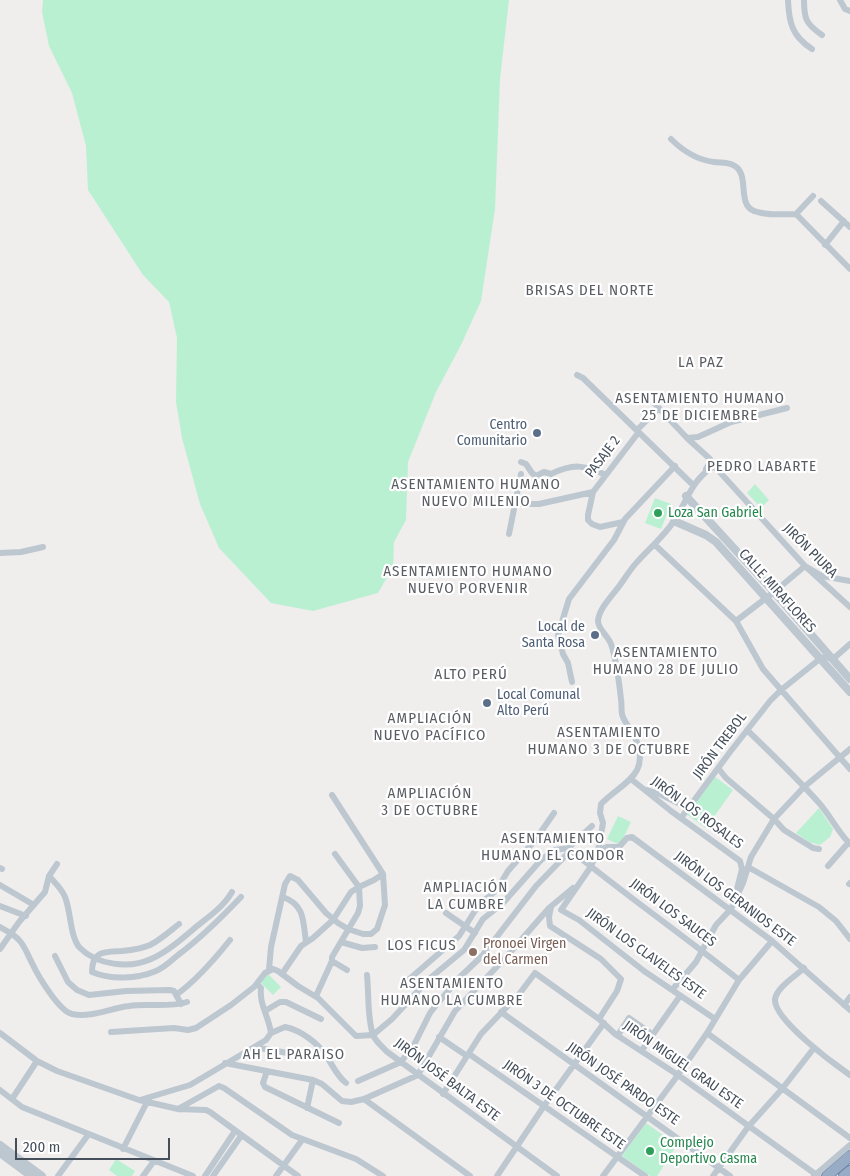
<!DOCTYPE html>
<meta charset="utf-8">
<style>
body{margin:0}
#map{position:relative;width:850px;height:1176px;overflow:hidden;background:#f0eded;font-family:"Fira Sans Condensed",sans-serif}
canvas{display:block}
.scale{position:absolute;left:15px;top:1138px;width:155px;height:22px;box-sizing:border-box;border:2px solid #454f5b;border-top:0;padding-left:6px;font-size:15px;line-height:18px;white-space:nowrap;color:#454f5b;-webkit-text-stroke:4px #fff;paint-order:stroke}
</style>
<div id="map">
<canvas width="850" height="1176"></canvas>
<div class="scale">200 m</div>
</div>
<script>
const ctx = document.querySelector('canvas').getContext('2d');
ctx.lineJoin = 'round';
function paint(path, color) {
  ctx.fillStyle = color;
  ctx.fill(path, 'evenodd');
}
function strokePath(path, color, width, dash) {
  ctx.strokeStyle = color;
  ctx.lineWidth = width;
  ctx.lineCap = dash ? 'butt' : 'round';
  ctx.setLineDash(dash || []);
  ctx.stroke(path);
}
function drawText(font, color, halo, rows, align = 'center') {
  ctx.font = font + ' "Fira Sans Condensed",sans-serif';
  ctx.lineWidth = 4.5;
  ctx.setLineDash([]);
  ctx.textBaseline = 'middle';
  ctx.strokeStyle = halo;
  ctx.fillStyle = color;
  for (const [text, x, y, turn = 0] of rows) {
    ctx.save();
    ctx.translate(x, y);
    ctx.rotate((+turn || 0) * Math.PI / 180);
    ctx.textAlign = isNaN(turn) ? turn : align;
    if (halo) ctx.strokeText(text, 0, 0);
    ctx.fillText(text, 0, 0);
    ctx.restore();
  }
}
paint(new Path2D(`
 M43,0H509L500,79L495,209L481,301L461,345L436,392L408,462L406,520L394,542L393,567L378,593L313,611L271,603L219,548L200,504L182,438L176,402L177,338L169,302L143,275L88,190L86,146L72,93L49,46L42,12Z
 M755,484L769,500L761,508L747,493Z
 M655,498L671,504L661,529L645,523Z
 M714,776L733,790L706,828L686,814Z
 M819,808L833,829L830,837L820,845L809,842L796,833Z
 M618,816L631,822L620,845L607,839Z
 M268,974L281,987L273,995L260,982Z
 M646,1123L677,1145L657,1176H650L622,1156Z
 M116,1159L135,1171L132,1176H117L109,1170Z`), '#b9f0d2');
const trunk = new Path2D(`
 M827,1176L850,1156
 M844,1176L850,1171`);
strokePath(trunk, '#6e87aa', 12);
strokePath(new Path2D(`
 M788,0C789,23 792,36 812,49
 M804,0C804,19 806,24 822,35
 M840,0L845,9L850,11
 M671,139C683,151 697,160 714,162C720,163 727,162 733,165C751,173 736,204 754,211C767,216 782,214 796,214L850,269
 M821,201L850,227
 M796,214L813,196
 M825,245L844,221
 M577,375L583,378L693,485
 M655,404L687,438L710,459V463L706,469
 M637,430L659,408
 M687,438L698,437L731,422L787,408
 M521,462L526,464L532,473L536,476L544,472L551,474C574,463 584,465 606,475
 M516,504H539L593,492
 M623,522L600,527L592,524L588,520V515L593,492L638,433
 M509,534L521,474
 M655,545L736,621L763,669L850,769
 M0,553L21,552L43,547
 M736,621L774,592L805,566L822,576L850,581
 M572,682L568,663L563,654L558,635L569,599L614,540L625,519L675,466
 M747,730C772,754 797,778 820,804C831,817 838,832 850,844
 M718,768L726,778L774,819L784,830L813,848L819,849
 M631,779L671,811L740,861L742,869L736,893
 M647,790L662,795L688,808
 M681,818L730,752L770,701L781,690L821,658L826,657L833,659L850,644
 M568,848C624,894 683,935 739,980
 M598,851L607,847H619L627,838L632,837L772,941L850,1010
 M828,866L849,842
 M748,867L819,907L836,921L850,939
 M0,868L2,869
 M49,876C55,883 62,889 65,897C71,911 70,938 80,948C97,965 129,969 151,959C167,952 183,938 197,926C210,916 224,906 232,892
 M849,884L850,883
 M0,885L34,905
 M283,897C305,905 303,921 306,942
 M0,906L26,916
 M551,907L549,917L550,926L601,959L621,979L617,991L599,1019
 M446,913L475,933
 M179,924C170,931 160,940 150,945C141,949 132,950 122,951C105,952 92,950 92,972C111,980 137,979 156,971C164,968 171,961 178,955C201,938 221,918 241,897
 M0,927C7,931 14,934 19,940C25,946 28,956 32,963C38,976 59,1011 72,1014C92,1018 110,1008 129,1006C148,1003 168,1008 187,1002
 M341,942L362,948L375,947
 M0,949L19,922L45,892L49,876L57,864
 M55,956L68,982L77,990L89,995L126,991L170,990L174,991L181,1004
 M804,968C796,976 777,987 775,999C773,1019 834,1064 850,1075
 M269,970L271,947L285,884L290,876L298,880L326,913L338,923L348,929L363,934H371L377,929L385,905L383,874L332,795
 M347,970L332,961V957L358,913L360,906L359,887L374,880L383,874
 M282,974L301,946L313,938L333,920L351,892L359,887L335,854
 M367,975C369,994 367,1017 373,1035C376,1042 382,1046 386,1051L557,1176
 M406,982L459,936L480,903L490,896L497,889L508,871L536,839L554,813
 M257,984L261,988C259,1004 269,1017 271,1033
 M672,990L696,962L716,925L731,909L743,883L751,857L774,819L804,787L850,749
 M176,995C197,980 214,960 230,940
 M316,996L332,961
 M844,1005L850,997
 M265,1011L280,1002H286L321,1019
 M501,1012L730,1176
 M715,1019L644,971L579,920L561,910L590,868L598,851L603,823L600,813L601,804C622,782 652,776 635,737C632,730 624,723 622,714C621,710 622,704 621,699C619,681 617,664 612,647C610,637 598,630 598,621C599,608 613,595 620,585C626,577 631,568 638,561C650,548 664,536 674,521C689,498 689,484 713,466L717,469L805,566L850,607
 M111,1032L174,1028L188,1030L196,1028L231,1005L254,987L265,973L273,969L278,971L298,986L318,998L356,1036L373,1035L392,1019L429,979L464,950L483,919L503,903L541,860L555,850L568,848L592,826
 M0,1033L37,1061L57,1071L139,1100L178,1109L206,1110L210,1112L298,1176
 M271,1033L285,1027C301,1030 319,1044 327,1057C333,1066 337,1076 346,1083
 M707,1033L850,1138
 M618,1035L629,1018L653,1035
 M439,1037L467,1056
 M254,1047L310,1057
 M642,1050L680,996
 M469,1054L645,1176
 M225,1063L313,1080L322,1084L342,1101L351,1102L364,1099L418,1075L455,1011L507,956L549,908L573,888
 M267,1071L263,1083L265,1087L339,1123
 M358,1081L401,1062L415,1043L430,1013L437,1004L461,976L482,956L536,886L571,850
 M0,1090L22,1107L193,1176
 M443,1094L481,1034L520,993L535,973L599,1019L615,1034L678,1075L818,1176
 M12,1099L37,1061
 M364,1099L470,1176
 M140,1100L190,1085L266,1040L271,1033
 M307,1108L313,1080
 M178,1109L219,1086L224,1088L292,1135L356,1159L383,1176
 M123,1149L147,1102
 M58,1176L88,1135
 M143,1176L154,1161
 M205,1176L235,1131
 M213,1176L241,1136
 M276,1176L302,1140
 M497,1176L544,1106L604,1023
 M603,1176L678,1075L707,1033L739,980L772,941
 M713,1176L748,1127L782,1089L814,1048
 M814,1176L850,1145`), '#bdc7d0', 6);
strokePath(new Path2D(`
 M686,496L774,592L850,679
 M674,521L706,535L716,542L850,692
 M0,1145L42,1176
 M0,1153L31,1176`), '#bdc7d0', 8);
strokePath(trunk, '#98acc6', 10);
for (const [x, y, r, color] of [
 [537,433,5,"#5c6f8a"],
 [658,513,5,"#2e9e5b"],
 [595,635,5,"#5c6f8a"],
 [487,703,5,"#5c6f8a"],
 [473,952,5,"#8d6e63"],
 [650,1151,5,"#2e9e5b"]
]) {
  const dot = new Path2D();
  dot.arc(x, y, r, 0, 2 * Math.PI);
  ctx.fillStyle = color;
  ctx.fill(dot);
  strokePath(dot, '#fff', 2);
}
drawText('14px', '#4e5e75', '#fff', [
 ["Centro",527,425],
 ["Comunitario",527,441],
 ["Local de",585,627],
 ["Santa Rosa",585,643],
 ["Local Comunal",497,695,"left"],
 ["Alto Perú",497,711,"left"]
], 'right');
drawText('14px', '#454f5b', '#fff', [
 ["PASAJE 2",603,457,-53],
 ["JIRÓN PIURA",810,551,45],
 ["CALLE MIRAFLORES",777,591,48],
 ["JIRÓN TREBOL",720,746,-53],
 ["JIRÓN LOS ROSALES",697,813,37],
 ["JIRÓN LOS GERANIOS ESTE",735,899,37],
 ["JIRÓN LOS SAUCES",673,913,37],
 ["JIRÓN LOS CLAVELES ESTE",646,954,36],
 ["JIRÓN MIGUEL GRAU ESTE",683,1065,35],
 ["JIRÓN JOSÉ BALTA ESTE",447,1080,37],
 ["JIRÓN JOSÉ PARDO ESTE",623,1084,35],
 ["JIRÓN 3 DE OCTUBRE ESTE",564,1105,35]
]);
drawText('14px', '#27864d', '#fff', [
 ["Loza San Gabriel",668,513],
 ["Complejo",660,1143],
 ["Deportivo Casma",660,1159]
], 'left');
drawText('14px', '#785e54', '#fff', [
 ["Pronoei Virgen",483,944],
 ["del Carmen",483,960]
], 'left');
ctx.letterSpacing = '1px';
drawText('15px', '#5a5d63', '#fff', [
 ["BRISAS DEL NORTE",590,291],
 ["LA PAZ",701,363],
 ["ASENTAMIENTO HUMANO",700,399],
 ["25 DE DICIEMBRE",700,416],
 ["PEDRO LABARTE",762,467],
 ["ASENTAMIENTO HUMANO",476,485],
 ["NUEVO MILENIO",476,502],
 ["ASENTAMIENTO HUMANO",468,572],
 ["NUEVO PORVENIR",468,589],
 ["ASENTAMIENTO",666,653],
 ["HUMANO 28 DE JULIO",666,670],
 ["ALTO PERÚ",471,675],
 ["AMPLIACIÓN",430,719],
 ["NUEVO PACÍFICO",430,736],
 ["ASENTAMIENTO",609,733],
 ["HUMANO 3 DE OCTUBRE",609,750],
 ["AMPLIACIÓN",430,794],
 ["3 DE OCTUBRE",430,811],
 ["ASENTAMIENTO",553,839],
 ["HUMANO EL CONDOR",553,856],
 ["AMPLIACIÓN",466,888],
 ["LA CUMBRE",466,905],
 ["LOS FICUS",422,946],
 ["ASENTAMIENTO",452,984],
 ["HUMANO LA CUMBRE",452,1001],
 ["AH EL PARAISO",294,1055]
]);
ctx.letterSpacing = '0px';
</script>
